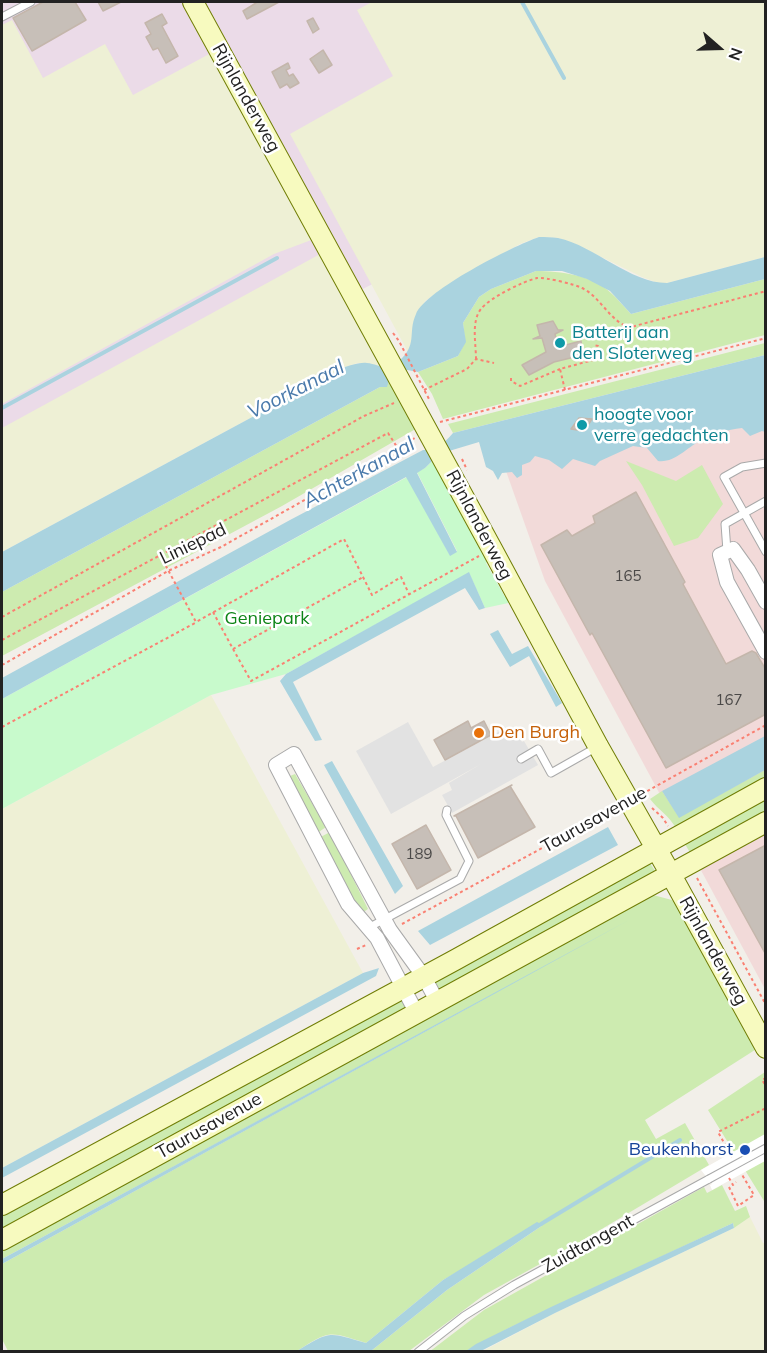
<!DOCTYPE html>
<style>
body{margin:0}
#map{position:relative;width:767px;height:1353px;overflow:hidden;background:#f2efe9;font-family:Mulish,sans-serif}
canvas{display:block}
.frame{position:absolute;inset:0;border:3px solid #222;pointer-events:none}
.north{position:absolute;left:689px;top:18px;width:60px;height:60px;-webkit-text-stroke:4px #fff;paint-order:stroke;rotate:110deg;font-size:16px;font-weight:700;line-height:24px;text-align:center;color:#222}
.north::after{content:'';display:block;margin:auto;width:21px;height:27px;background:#222;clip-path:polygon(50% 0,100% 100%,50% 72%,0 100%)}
</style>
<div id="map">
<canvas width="767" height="1353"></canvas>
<div class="frame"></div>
<div class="north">N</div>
</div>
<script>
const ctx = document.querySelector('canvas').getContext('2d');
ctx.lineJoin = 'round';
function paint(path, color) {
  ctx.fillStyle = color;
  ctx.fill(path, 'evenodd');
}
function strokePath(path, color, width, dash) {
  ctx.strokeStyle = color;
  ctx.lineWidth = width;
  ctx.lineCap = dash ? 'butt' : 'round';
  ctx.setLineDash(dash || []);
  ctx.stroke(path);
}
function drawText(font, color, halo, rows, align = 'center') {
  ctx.font = font + ' Mulish,sans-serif';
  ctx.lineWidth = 5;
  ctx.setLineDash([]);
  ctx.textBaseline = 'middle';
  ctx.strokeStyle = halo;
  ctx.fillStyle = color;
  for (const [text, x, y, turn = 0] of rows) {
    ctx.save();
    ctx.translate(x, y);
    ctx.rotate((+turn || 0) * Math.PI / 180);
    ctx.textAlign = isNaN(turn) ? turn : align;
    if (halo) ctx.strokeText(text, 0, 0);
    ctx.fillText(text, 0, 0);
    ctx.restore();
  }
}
paint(new Path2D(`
 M765,403V989L545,581L501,457Z`), '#f2dad9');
paint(new Path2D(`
 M2,2H765V86L2,471Z`), '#ebdbe8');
paint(new Path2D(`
 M372,2H765V257L667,283H658L642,277L583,248L558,238L539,237L520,244L453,282L425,301L408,352L290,134L393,76L357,10Z
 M12,20L43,78L105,44L133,95L213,52L314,239L274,254L2,404V25Z
 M322,253L388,367L378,368L369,363H358L345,367L2,552V428Z
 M211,695L363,973L2,1168V809Z
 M750,1217L763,1243H765V1351L481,1352L555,1313L734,1228Z`), '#eef0d5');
paint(new Path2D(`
 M536,271C560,271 593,275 611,293C618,299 624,307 631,314L765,279V335L443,419L432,394L418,372L458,356L465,342L463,323L479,297L491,289Z
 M765,343V355L453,433L448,424Z
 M391,373L419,427L282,506L2,656V592L380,387H386Z
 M626,461L676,481L702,465L723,504L698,538L674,546L642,485Z
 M765,770V782L677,830C668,814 659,811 650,799L662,791L679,817Z
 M295,774L326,827L316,834L290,776Z
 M765,794V815L692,856L682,839Z
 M330,832L368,909L362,913L352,901L317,839Z
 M648,860L657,874L440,991L433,987V977Z
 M653,895L672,900L682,908L758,1048L645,1120L656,1139L685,1123L709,1165L585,1239L484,1295L409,1351H371L447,1290L543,1225L443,1280L366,1343C328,1331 330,1330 297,1351H8L2,1339V1264L488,997L2,1259V1248Z
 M398,997L405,999L408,1006L406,1011L2,1232V1213Z
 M765,1072V1201H764L708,1110Z
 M722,1185L735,1211L746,1206L750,1217L734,1228L733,1223L509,1328L466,1351L429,1352L484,1310L704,1187L707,1193Z`), '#cdebb0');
paint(new Path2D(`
 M436,457L491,560L486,563L505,597L510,596L513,602L485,608L469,573L286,674L211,695L2,809V699L407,477L450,555L457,551L417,472L425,468Z`), '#c8facc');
paint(new Path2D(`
 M408,722L433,767L506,728L515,727L522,742L524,741L538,765L452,813L442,795L452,790L449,783L481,764L391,814L356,751Z`), '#e2e2e2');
paint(new Path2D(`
 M539,237C545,237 552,237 558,238C595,246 630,283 667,283L765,257V279L631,314L610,291L587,279L562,271H536L491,289L479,297L463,323L466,342L458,356L418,372L402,369L391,373L387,387H380L2,592V552L345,367C352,365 360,362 367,363C378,364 386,372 397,363C419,344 407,334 416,314C426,290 513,246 539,237Z
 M765,355V432L762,431L750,436L742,428C727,430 713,433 700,441C686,448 675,463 658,461L647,448L633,446L600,461L595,466L573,459L562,469L549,460L535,456L530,462L522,465V475L517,478L512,472L502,473L498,480L493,471L486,467L479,442L439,454L425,468L417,473L457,552L450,556L406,477L2,699V678L290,520L423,450C438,450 443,444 453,433Z
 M469,572L485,608L479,610L465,588L293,682L322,740L315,741L280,681L286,674Z
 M498,630L512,654L528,646L562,703L556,707L529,656L510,667L490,634Z
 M765,736V770L679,818L662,791Z
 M332,761L403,886L395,894L324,765Z
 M608,827L618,845L430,945L418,931Z
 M629,920L2,1264V1259Z
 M379,968L376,976L2,1178V1168L363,973Z
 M537,1222L543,1225L447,1290L371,1351H297C331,1330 328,1332 366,1343L443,1280Z
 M733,1223L734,1228L555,1313L481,1351H466L476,1344L551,1307Z`), '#aad3df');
paint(new Path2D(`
 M765,1134V1161L712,1190L710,1185L712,1184L701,1170Z`), '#fff');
strokePath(new Path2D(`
 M522,2L564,78
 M2,408L277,258
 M541,1224L680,1140`), '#aad3df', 4);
const building = new Path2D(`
 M43,2H75L86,20L32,51L13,18Z
 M98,2H121L103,11Z
 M255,2H279L247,19L243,11L256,3Z
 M162,14L167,23L162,26L178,56L166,63L158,48L153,50L146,37L151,34L145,23Z
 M313,18L319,29L313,33L307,21Z
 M323,50L332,65L319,73L310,59Z
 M288,63L290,68L286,70L289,76L293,74L299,83L290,88L287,84L280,88L272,72Z
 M553,321L558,330H563L555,334L558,347L581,341L583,355L554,362L529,375L522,365L546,352L542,338L533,339L540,336L537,325Z
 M579,418L592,419L584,431L571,429Z
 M636,492L685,582L683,584L726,664L752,651L756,653L766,670V714L666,768L592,633L590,635L541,545L567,530L572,536L595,523L593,516Z
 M468,721L471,728L484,721L491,735L445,760L434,740Z
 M512,785L510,786L535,827L478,858L456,816H454Z
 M426,825L451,870L417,889L392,844Z
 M766,845V955L719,870Z`);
paint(building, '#c7bfb8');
strokePath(building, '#c4b6ab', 1.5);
const lane = new Path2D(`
 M2,17L31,2
 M766,463L742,467L724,477L766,552
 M727,551L725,524L766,501
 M521,759L538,749L551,773L597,747
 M368,928L460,879L469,861L446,815L447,810
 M418,1352L464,1316L514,1285L709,1179`);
const street = new Path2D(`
 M766,602L748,570L733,549L720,555L727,582L766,652
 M416,1012L377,938L348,904L276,765L294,754L390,930L424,977L437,1001`);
const secondary = new Path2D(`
 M193,2L492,549L598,746L670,873L766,1048
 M2,1205L455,960L766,788
 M2,1240L766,822`);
strokePath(lane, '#a9a9a9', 9);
strokePath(street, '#a9a9a9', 16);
strokePath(secondary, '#707d05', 22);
strokePath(new Path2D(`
 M393,333L399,341L430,401
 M476,359C476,344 471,321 481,309C489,298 524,281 537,278C545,277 574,284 582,288C601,297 612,325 631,327L766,291
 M511,378V381L520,386L560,369
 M424,390L467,369L476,359L494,363
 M565,390L560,369L593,360L600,350L598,346L594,345
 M440,422L766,338
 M462,459L467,470
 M160,555L196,622L344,539L372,595L401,577L409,594
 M213,612L233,649L363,577
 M2,617L364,416L394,403
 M2,640L388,433L397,447
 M233,649L251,681L479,556
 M2,665L168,571L221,547L415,438
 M2,727L195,623
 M642,794L766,725
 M652,808L663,818L668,826
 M697,878L766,1005
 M402,924L616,808
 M357,949L366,945
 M766,1078L762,1080L766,1086
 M732,1157L718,1132L766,1108
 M729,1178L733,1185L736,1182
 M729,1187L738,1206L754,1195L741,1173`), '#fa8072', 2, [3, 3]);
strokePath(lane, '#fff', 7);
strokePath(street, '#fff', 14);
strokePath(secondary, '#f7fabf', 20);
const laneBridge = new Path2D(`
 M709,1179L766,1148`);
strokePath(laneBridge, '#a9a9a9', 9, []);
strokePath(laneBridge, '#fff', 7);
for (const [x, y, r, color] of [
 [560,343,6,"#0f9aa8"],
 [582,425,6,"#0f9aa8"],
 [479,733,6,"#e8710a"],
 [745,1150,6,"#1a4fb4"]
]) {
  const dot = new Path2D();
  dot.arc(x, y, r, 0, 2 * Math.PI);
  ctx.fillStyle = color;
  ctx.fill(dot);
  strokePath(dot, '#fff', 2);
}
drawText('15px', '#4b4948', null, [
 ["165",628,576],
 ["167",729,700],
 ["189",419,854]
]);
drawText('18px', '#222', '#fff', [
 ["Rijnlanderweg",246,98,61],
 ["Rijnlanderweg",479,525,62],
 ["Liniepad",193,544,-26],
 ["Taurusavenue",594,820,-29],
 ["Rijnlanderweg",713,951,61],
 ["Taurusavenue",209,1126,-29],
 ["Zuidtangent",588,1244,-29]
]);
drawText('18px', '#0d838f', '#fff', [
 ["Batterij aan",572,333],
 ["den Sloterweg",572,354],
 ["hoogte voor",594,415],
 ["verre gedachten",594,436]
], 'left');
drawText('18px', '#0c8416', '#fff', [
 ["Geniepark",267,619]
]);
drawText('18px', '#c56008', '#fff', [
 ["Den Burgh",491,733]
], 'left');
drawText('18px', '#164399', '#fff', [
 ["Beukenhorst",733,1150]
], 'right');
drawText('italic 20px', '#4a7aab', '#fff', [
 ["Voorkanaal",296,390,-27],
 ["Achterkanaal",359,473,-29]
]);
</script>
